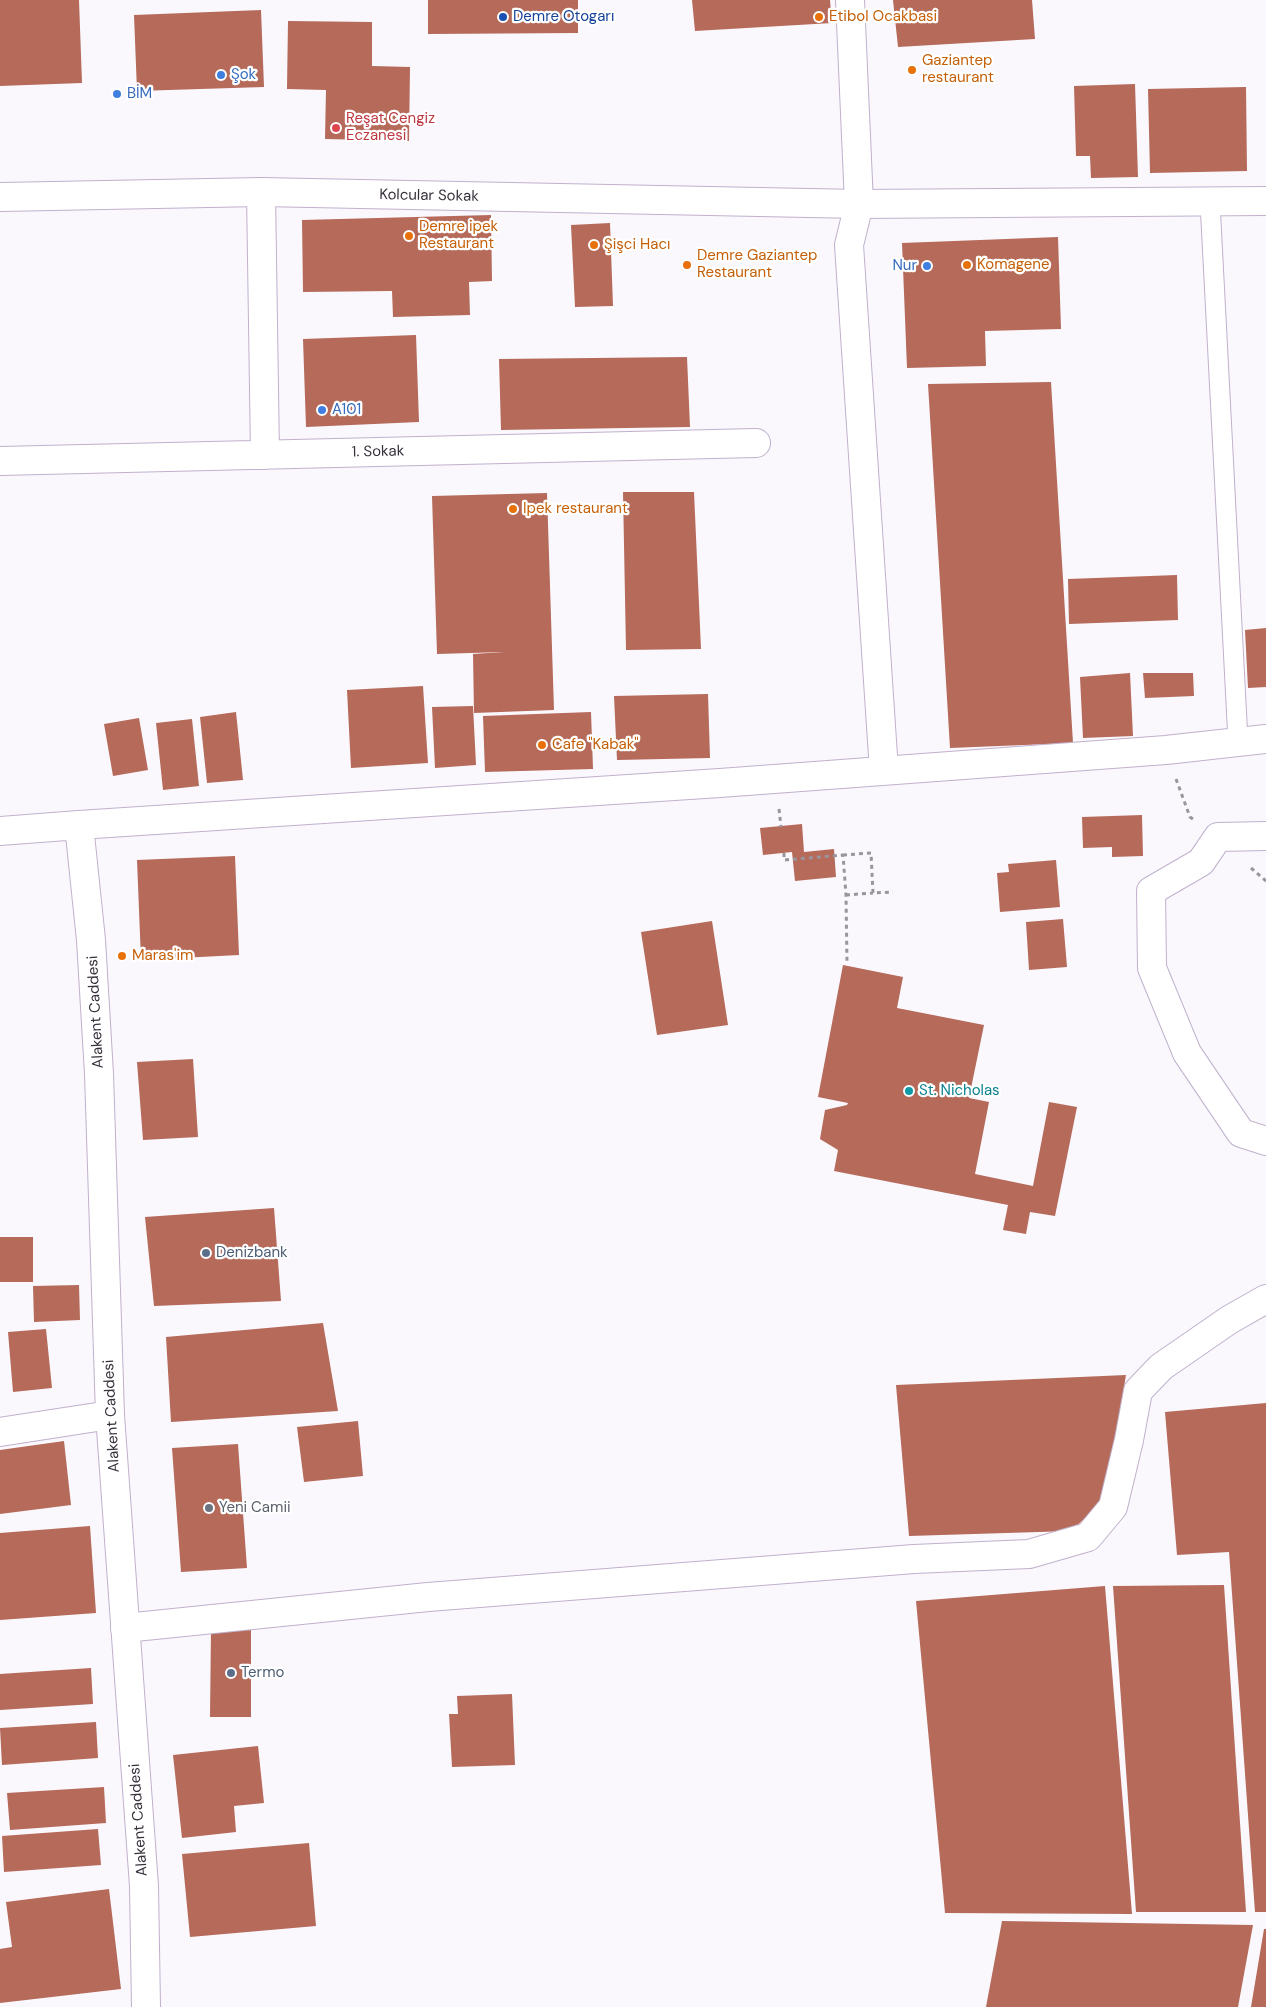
<!DOCTYPE html>
<meta charset="utf-8">
<style>
body{margin:0}
canvas{display:block;background:#faf7fd}
</style>
<canvas width="1266" height="2007"></canvas>
<script>
const ctx = document.querySelector('canvas').getContext('2d');
ctx.lineJoin = 'round';
function paint(path, color) {
  ctx.fillStyle = color;
  ctx.fill(path, 'evenodd');
}
function strokePath(path, color, width, dash) {
  ctx.strokeStyle = color;
  ctx.lineWidth = width;
  ctx.lineCap = dash ? 'butt' : 'round';
  ctx.setLineDash(dash || []);
  ctx.stroke(path);
}
function drawText(font, color, halo, rows, align = 'center') {
  ctx.font = font + ' "DM Sans",sans-serif';
  ctx.lineWidth = 4.5;
  ctx.setLineDash([]);
  ctx.textBaseline = 'middle';
  ctx.strokeStyle = halo;
  ctx.fillStyle = color;
  for (const [text, x, y, turn = 0] of rows) {
    ctx.save();
    ctx.translate(x, y);
    ctx.rotate((+turn || 0) * Math.PI / 180);
    ctx.textAlign = isNaN(turn) ? turn : align;
    if (halo) ctx.strokeText(text, 0, 0);
    ctx.fillText(text, 0, 0);
    ctx.restore();
  }
}
paint(new Path2D(`
 M0,0H79L82,83L0,86Z
 M428,0H578V33L428,34Z
 M692,0H830L832,23L695,31Z
 M893,0H1032L1035,39L898,47Z
 M261,10L264,87L137,91L134,15Z
 M288,21L372,22V66L410,67L409,141L325,139L326,90L287,89Z
 M1135,84L1138,177L1091,178L1090,156H1076L1074,86Z
 M1246,87L1247,171L1150,173L1148,89Z
 M491,215L492,281L469,282L470,315L393,317L392,291L303,292L302,220Z
 M610,223L613,306L575,307L571,225Z
 M1058,237L1061,329L985,331L986,366L907,368L902,243Z
 M416,335L419,422L306,427L303,339Z
 M687,357L690,427L501,430L499,359Z
 M1051,382L1073,743L950,748L928,384Z
 M623,492H694L701,649L626,650Z
 M547,493L554,710L474,713L473,654L504,652L437,654L432,496Z
 M1177,575L1178,620L1069,624L1068,579Z
 M1266,628V687L1248,688L1245,630Z
 M1130,673L1133,736L1083,738L1080,677Z
 M1143,673H1193L1194,696L1145,698Z
 M423,686L428,763L351,768L347,690Z
 M708,694L710,758L617,760L614,696Z
 M473,706L476,765L435,768L432,707Z
 M236,712L243,780L207,783L200,717Z
 M591,712L593,769L485,772L483,716Z
 M139,718L148,770L113,776L104,724Z
 M192,719L199,786L163,790L156,723Z
 M1142,815L1143,856L1112,857V847L1083,848L1082,817Z
 M802,824L804,852L834,849L836,877L795,881L792,852L763,855L760,828Z
 M235,856L239,955L141,960L137,860Z
 M1056,860L1060,907L1000,912L997,873L1009,872L1008,864Z
 M1063,919L1067,967L1029,970L1026,922Z
 M712,921L728,1025L657,1035L641,932Z
 M843,965L903,977L897,1008L984,1025L969,1098L989,1102L975,1174L1033,1186L1049,1102L1077,1107L1055,1216L1030,1212L1026,1234L1003,1230L1008,1205L834,1171L838,1150L820,1139L825,1110L847,1105L848,1103L818,1097Z
 M193,1059L198,1137L143,1140L137,1062Z
 M274,1208L281,1301L154,1306L145,1217Z
 M0,1237H33V1282H0Z
 M79,1285L80,1320L34,1322L33,1286Z
 M323,1323L338,1411L171,1422L166,1337Z
 M46,1329L52,1388L13,1392L8,1332Z
 M1126,1375L1105,1500L1071,1531L909,1536L896,1385Z
 M1266,1403V1912H1255L1229,1552L1177,1555L1165,1412Z
 M358,1421L363,1476L304,1482L297,1427Z
 M64,1441L71,1505L0,1514V1450Z
 M238,1444L247,1568L181,1572L172,1448Z
 M90,1526L96,1613L0,1620V1533Z
 M1224,1585L1246,1912H1136L1113,1586Z
 M1105,1586L1132,1914L945,1913L916,1601Z
 M211,1628H251V1717H210Z
 M91,1668L93,1704L0,1710V1674Z
 M512,1694L515,1765L452,1767L449,1714H458L457,1696Z
 M96,1722L98,1758L2,1765L0,1728Z
 M258,1746L264,1803L234,1806L236,1832L182,1838L173,1755Z
 M104,1787L106,1823L10,1830L7,1793Z
 M98,1829L101,1865L4,1872L2,1836Z
 M309,1843L316,1926L190,1937L182,1854Z
 M109,1889L121,1989L0,2003V1949L12,1947L6,1902Z
 M1002,1921L1253,1925L1238,2007H986Z
 M1264,1929H1266V2007H1251Z`), '#b56a5a');
const lane = new Path2D(`
 M1210,202L1238,741`);
const street = new Path2D(`
 M261,192L265,455
 M859,204L849,245L884,771
 M0,461L756,443
 M79,825L720,783L1166,750L1266,739
 M1266,836L1218,837L1201,862L1151,891L1152,968L1187,1053L1241,1133L1266,1141
 M0,1432L110,1415
 M125,1628L428,1597L914,1559L1029,1554L1088,1537L1113,1507L1129,1440L1138,1391L1161,1367L1229,1320L1266,1299`);
const secondary = new Path2D(`
 M850,0L859,204
 M0,197L261,192L859,204L1266,201
 M0,831L79,825L91,940L99,1074L110,1415L144,1886L146,2007`);
strokePath(lane, '#c1b1cc', 21);
strokePath(street, '#c1b1cc', 30);
strokePath(secondary, '#c1b1cc', 30);
strokePath(new Path2D(`
 M1176,779L1190,817L1193,819
 M779,809L781,827
 M784,853V860L843,855L846,895L847,963
 M843,855L871,853L873,893L893,892
 M1251,868L1266,881
 M846,895L873,893`), '#9a959d', 3, [4, 4]);
strokePath(lane, '#fff', 19);
strokePath(street, '#fff', 28);
strokePath(secondary, '#fff', 28);
for (const [x, y, r, color] of [
 [503,17,5,"#1a4fb4"],
 [819,17,5,"#e8710a"],
 [912,70,5,"#e8710a"],
 [221,75,5,"#3f7fe0"],
 [117,94,5,"#3f7fe0"],
 [336,128,5,"#e0444e"],
 [409,236,5,"#e8710a"],
 [594,245,5,"#e8710a"],
 [687,265,5,"#e8710a"],
 [967,265,5,"#e8710a"],
 [927,266,5,"#3f7fe0"],
 [322,410,5,"#3f7fe0"],
 [513,509,5,"#e8710a"],
 [542,745,5,"#e8710a"],
 [122,956,5,"#e8710a"],
 [909,1091,5,"#0f9aa8"],
 [206,1253,5,"#5c6f8a"],
 [209,1508,5,"#6b7280"],
 [231,1673,5,"#5c6f8a"]
]) {
  const dot = new Path2D();
  dot.arc(x, y, r, 0, 2 * Math.PI);
  ctx.fillStyle = color;
  ctx.fill(dot);
  strokePath(dot, '#fff', 2);
}
drawText('15px', '#164399', '#fff', [
 ["Demre Otogarı",513,17]
], 'left');
drawText('15px', '#c56008', '#fff', [
 ["Etibol Ocakbasi",829,17],
 ["Gaziantep",922,61],
 ["restaurant",922,78],
 ["Demre ipek",419,227],
 ["Restaurant",419,244],
 ["Şişci Hacı",604,245],
 ["Demre Gaziantep",697,256],
 ["Restaurant",697,273],
 ["Komagene",977,265],
 ["Ipek restaurant",523,509],
 ["Cafe \"Kabak\"",552,745],
 ["Maras'im",132,956]
], 'left');
drawText('15px', '#366cbe', '#fff', [
 ["Şok",231,75],
 ["BİM",127,94],
 ["Nur",917,266,"right"],
 ["A101",332,410]
], 'left');
drawText('15px', '#be3a42', '#fff', [
 ["Reşat Cengiz",346,119],
 ["Eczanesi",346,136]
], 'left');
drawText('15px', '#38313c', '#fff', [
 ["Kolcular Sokak",429,196,1],
 ["1. Sokak",378,452,-1],
 ["Alakent Caddesi",96,1012,-93],
 ["Alakent Caddesi",112,1416,-93],
 ["Alakent Caddesi",139,1820,-94]
]);
drawText('15px', '#0d838f', '#fff', [
 ["St. Nicholas",919,1091]
], 'left');
drawText('15px', '#4e5e75', '#fff', [
 ["Denizbank",216,1253],
 ["Termo",241,1673]
], 'left');
drawText('15px', '#5b616d', '#fff', [
 ["Yeni Camii",219,1508]
], 'left');
</script>
